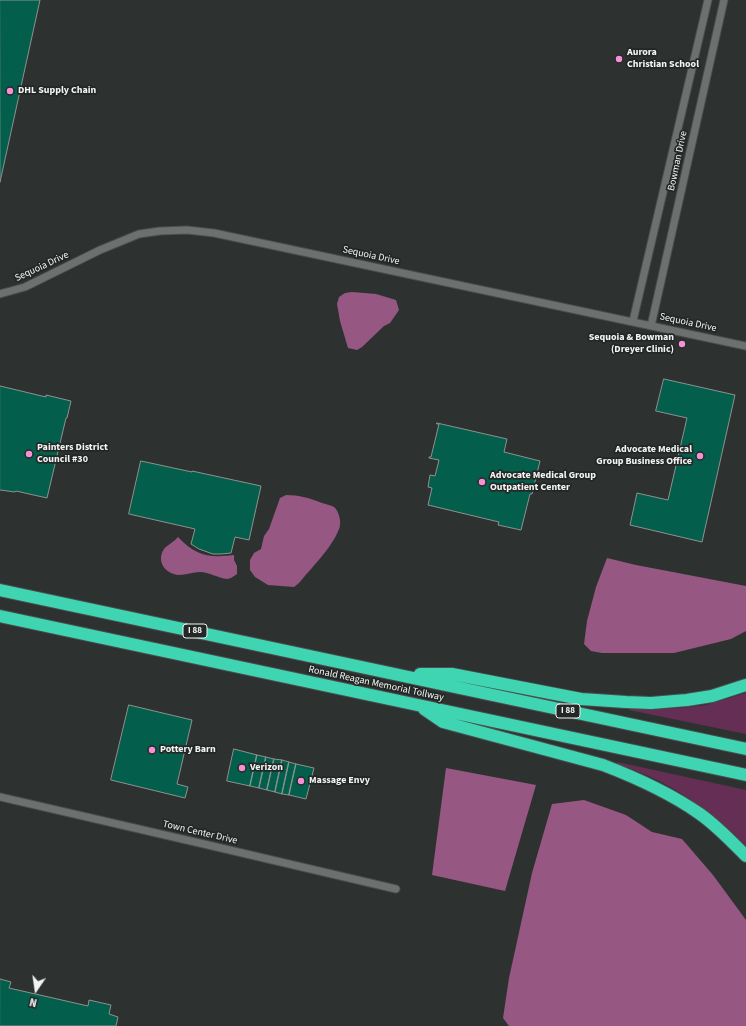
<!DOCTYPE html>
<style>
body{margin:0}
#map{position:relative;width:746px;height:1026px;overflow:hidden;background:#2d3230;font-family:"Source Sans 3",sans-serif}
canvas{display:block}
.north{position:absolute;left:16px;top:970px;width:40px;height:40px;-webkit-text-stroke:3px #232826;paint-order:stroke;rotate:193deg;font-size:11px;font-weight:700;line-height:16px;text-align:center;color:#f2f5f4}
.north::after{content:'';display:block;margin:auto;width:14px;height:18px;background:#f2f5f4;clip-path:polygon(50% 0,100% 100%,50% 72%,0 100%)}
</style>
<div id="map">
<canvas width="746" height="1026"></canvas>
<div class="north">N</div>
</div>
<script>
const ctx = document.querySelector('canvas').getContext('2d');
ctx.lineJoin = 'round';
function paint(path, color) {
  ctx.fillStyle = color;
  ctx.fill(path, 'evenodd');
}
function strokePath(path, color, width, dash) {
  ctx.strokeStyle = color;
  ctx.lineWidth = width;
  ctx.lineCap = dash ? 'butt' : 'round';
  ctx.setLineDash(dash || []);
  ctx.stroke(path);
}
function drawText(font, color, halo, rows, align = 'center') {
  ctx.font = font + ' "Source Sans 3",sans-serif';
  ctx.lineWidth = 3.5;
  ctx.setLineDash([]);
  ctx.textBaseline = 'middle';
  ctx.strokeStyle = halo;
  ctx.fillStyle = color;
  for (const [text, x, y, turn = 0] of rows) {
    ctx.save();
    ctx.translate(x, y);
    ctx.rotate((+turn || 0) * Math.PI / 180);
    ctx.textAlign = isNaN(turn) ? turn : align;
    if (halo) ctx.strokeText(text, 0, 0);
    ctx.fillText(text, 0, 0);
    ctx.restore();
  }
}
paint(new Path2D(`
 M746,693V734L629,710V709L680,708L706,705Z
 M617,762L746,790V846C717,817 686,793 649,776C639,772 628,768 618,764Z`), '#652f55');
paint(new Path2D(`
 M352,292L376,294L396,300L399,310L390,323L384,326L362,347L357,350L348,348L340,321L337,304L339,297L345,293Z
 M286,495C299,495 310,498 322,503C325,504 331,505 334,507C339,511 342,523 339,529C332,548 311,568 299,583L294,587L268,585L255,577L250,570V560L254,553L261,549L264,536L269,529L280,498Z
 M178,537C196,556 209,558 234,555V560L237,566V574L231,578L227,579C218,578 209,572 200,572C193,572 186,575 179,575C165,574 156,561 164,549C166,546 175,541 178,537Z
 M607,558L636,565L746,586V631L731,639L674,653H602L591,651L584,644L587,621L596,587Z
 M446,768L536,785L505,891L432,875Z
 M584,800L626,815L652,832L682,839L713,875L746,920V1026H509L503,1018L509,978L532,873L552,804Z`), '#965783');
const building = new Path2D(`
 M0,0H40L0,182Z
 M664,379L735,395L702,542L630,525L637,493L668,500L687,418L656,411Z
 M0,386L46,397V395L71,401L67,418H66L47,498L16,491L15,492L0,490Z
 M437,423L507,439L504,452L540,461L532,494H530L521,530L498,525L499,522L428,505L432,488L428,487L430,475L435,476L439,460L429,458V457H431L439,424H437Z
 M141,461L192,472V471L261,486L249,540L235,537L231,553L221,554H213L199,549L191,544L195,529L129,514Z
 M129,705L192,720L177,784L188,787L185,798L111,780Z
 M234,749L257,755L250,786L227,781Z
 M257,755L266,757L259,788L250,786Z
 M266,757L274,759L267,790L259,788Z
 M274,759L282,760L275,792L267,790Z
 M282,760L289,762L282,794L275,792Z
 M289,762L296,764L289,795L282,794Z
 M296,764L314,768L306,799L289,795Z
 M0,979L11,982L9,988L88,1006L89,1000L111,1005L109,1014L118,1017L116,1026H0Z`);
paint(building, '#045e4c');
strokePath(building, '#8d9290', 1);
const minor = new Path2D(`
 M0,294L25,287L100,250L139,234L160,231L187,230L214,233L746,346
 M633,321L708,0
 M651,326L724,0
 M0,797L208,845L396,889`);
const motorway = new Path2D(`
 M0,590L746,749
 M0,616L746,775
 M420,674H452L581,699L626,702L651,703L687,700L712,696L746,685
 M424,709L443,722L603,765C637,778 670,793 700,814C717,826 731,841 746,856`);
strokePath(minor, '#4a4e4d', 9);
strokePath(motorway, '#4a4e4d', 14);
strokePath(minor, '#6c7170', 7);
strokePath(motorway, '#3fd4b2', 12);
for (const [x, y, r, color] of [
 [619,59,4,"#f491d4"],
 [10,91,4,"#f491d4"],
 [682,344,4,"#f491d4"],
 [29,454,4,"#f491d4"],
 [700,456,4,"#f491d4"],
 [482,482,4,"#f491d4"],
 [152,750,4,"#f491d4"],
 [242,768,4,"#f491d4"],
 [301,781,4,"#f491d4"]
]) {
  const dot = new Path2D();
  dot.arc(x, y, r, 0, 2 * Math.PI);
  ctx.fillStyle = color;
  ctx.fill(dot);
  strokePath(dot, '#232826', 1.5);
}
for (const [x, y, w] of [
 [195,631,24],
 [568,711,24]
]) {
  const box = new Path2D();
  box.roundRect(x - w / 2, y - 7, w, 14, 3);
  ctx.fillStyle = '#232826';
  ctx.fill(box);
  strokePath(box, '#f2f5f4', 1);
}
drawText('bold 9px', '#f2f5f4', null, [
 ["I 88",195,631],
 ["I 88",568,711]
]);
drawText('bold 10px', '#f2f5f4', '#232826', [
 ["Aurora",627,53],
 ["Christian School",627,65],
 ["DHL Supply Chain",18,91],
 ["Sequoia & Bowman",674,338,"right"],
 ["(Dreyer Clinic)",674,350,"right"],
 ["Painters District",37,448],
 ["Council #30",37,460],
 ["Advocate Medical",692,450,"right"],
 ["Group Business Office",692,462,"right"],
 ["Advocate Medical Group",490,476],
 ["Outpatient Center",490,488],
 ["Pottery Barn",160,750],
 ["Verizon",250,768],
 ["Massage Envy",309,781]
], 'left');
drawText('10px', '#f2f5f4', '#232826', [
 ["Bowman Drive",678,161,-78],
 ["Sequoia Drive",371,256,12],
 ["Sequoia Drive",42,267,-25],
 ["Sequoia Drive",688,323,12],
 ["Ronald Reagan Memorial Tollway",376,684,12],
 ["Town Center Drive",200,833,13]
]);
</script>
